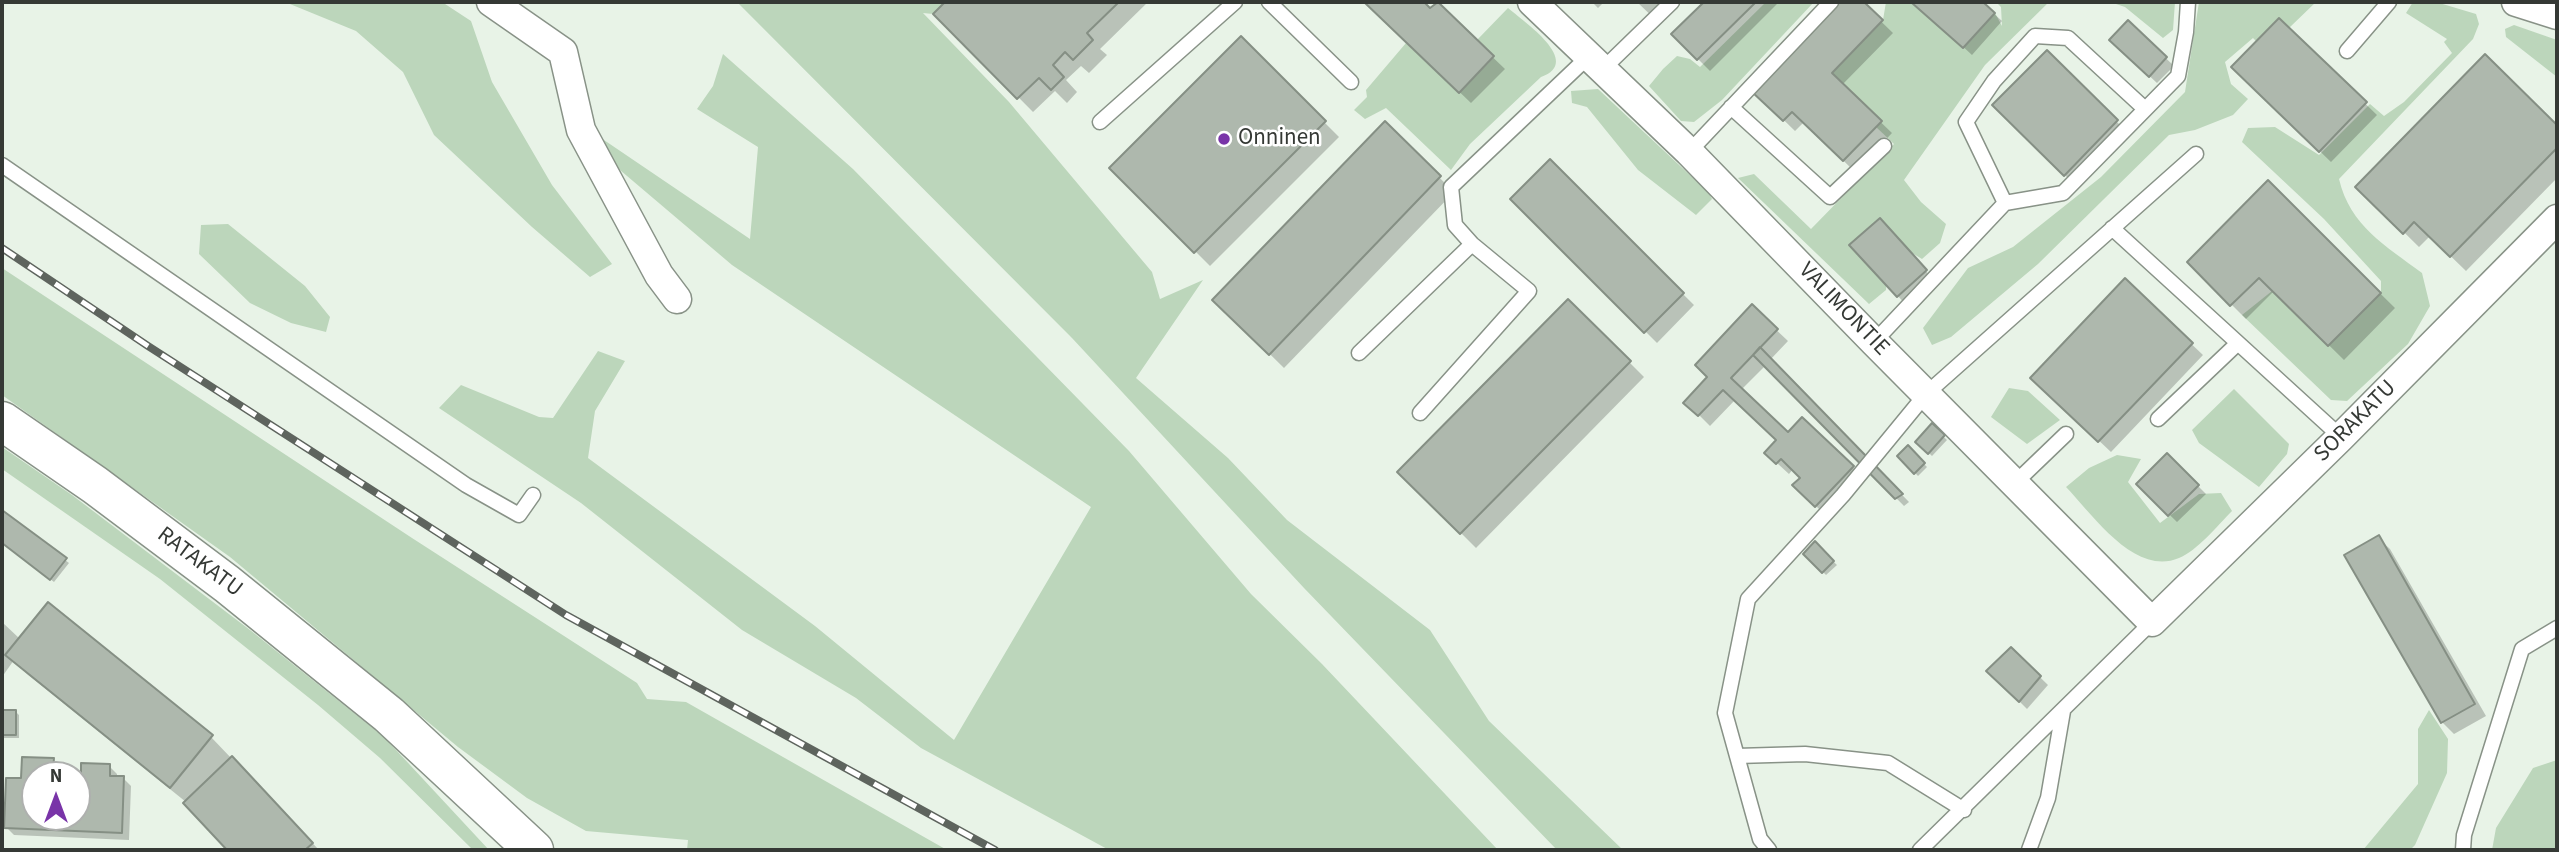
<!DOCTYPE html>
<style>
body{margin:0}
#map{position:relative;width:2559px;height:852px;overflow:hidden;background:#e8f3e7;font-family:"Source Sans 3",sans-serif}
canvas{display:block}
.frame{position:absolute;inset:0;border:4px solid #353935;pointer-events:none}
.north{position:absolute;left:21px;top:761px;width:70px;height:70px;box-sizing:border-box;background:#fff;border:2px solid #aeb0ae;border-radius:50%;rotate:0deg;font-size:19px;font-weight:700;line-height:28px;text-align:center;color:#353935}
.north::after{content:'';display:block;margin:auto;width:24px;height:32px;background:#7934a8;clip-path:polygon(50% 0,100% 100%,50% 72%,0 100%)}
</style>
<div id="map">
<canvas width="2559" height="852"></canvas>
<div class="frame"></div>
<div class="north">N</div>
</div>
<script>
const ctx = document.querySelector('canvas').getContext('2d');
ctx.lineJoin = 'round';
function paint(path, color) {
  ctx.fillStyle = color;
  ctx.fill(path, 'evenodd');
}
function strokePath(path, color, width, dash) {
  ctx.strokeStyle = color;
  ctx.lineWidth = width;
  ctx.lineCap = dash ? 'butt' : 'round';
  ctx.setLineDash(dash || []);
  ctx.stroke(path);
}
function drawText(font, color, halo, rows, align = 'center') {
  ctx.font = font + ' "Source Sans 3",sans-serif';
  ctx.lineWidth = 5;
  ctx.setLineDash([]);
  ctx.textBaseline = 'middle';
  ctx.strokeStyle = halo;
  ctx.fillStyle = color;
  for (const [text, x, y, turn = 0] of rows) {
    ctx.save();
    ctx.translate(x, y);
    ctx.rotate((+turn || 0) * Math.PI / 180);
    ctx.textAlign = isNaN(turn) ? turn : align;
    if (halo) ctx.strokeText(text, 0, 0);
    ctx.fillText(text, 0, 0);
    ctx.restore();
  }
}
paint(new Path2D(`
 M285,2H442L471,21L492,82L552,185L612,264L590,277L532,227L434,135L403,72L356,31Z
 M737,2H945L933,14L923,13L1009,102L1152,272L1160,299L1203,280L1136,378L1228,458L1287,520L1430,630L1489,721L1623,850H1557L1304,588L1072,338Z
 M1766,2H1814L1722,100L1694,122L1681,121L1649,86L1663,69L1677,56L1690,59L1700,67Z
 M1886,2H1913L1963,48L1995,13L2002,26L2001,7L1996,2H2049L1985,65L1904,180L1921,202L1946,224L1940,243L1922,259L1894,242L1887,260L1886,290L1869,304L1738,178L1754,174L1811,229L1894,144L1876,127L1882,121L1832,73L1883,20Z
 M2110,2H2175L2173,30L2163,38L2125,7Z
 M2199,2H2316L2289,28L2278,18L2256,41L2253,38L2225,62L2231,84L2248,99L2233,115L2195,130L2169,135L2038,264L1951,337L1932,345L1923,328L1968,268L2013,247L2101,177L2185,92Z
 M2413,2H2436L2476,14L2479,24L2473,39L2339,179C2350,226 2386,246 2422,273L2430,306L2408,344L2347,401L2331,400L2242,315L2272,291L2328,346L2381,293V281L2324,219L2242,142L2248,128L2275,127L2319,155L2370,104L2384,116L2404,102L2452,53L2444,42L2447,39L2406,13Z
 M1508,8C1523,21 1584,62 1541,77L1470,144L1451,170L1386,108L1365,119L1354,110L1367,97L1366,90L1406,43L1459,93L1494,57L1477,40Z
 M2514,25L2557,40V77L2506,37L2505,29Z
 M723,54L853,169L1129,451L1251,594L1322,664L1498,850H1109L921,748L856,698L742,630L581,503L439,408L461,385L539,417L553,418L598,351L625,361L595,411L588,458L815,626L954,740L1091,507L732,265L607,159L601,138L750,239L758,147L697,109L713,86Z
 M1598,89L1709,193L1712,199L1696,215L1638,170L1587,107L1572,103L1571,91Z
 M228,224L305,286L330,317L326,332L291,323L250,303L199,254L201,225Z
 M2,268L412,538L637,683L647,699L686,702L947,850H687L688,840L586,831L527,798L458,747L230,557L2,395Z
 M2009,388L2028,391L2060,420L2027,444L1991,417Z
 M2234,389L2289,444L2287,454L2259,487L2199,443L2192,430Z
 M2,447L72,495L250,630L384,737L489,850H473L380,758L318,705L160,579L2,469Z
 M2117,455L2141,459L2128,482L2160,523L2199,494L2221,493L2232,511C2218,525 2197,551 2179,558C2135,577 2093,515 2066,487L2089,468Z
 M2429,710L2448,739L2447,773L2415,845L2410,850H2363L2418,784V729Z
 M2557,760V850H2492L2496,828L2533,768Z`), '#bcd6bb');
paint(new Path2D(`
 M948,2H1148L1100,49L1107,55L1089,73L1081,66L1066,80L1077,92L1067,103L1055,91L1033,112L936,14Z
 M1366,2H1421L1430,10L1437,4L1505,69L1471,103Z
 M1592,2H1604L1598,8Z
 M1637,2H1682L1660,24Z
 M1706,2H1779L1710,71L1673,34Z
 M1839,2H1861L1893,33L1842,85L1892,133L1855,172L1804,122L1795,131L1754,91Z
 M1915,2H1981L2002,21L1972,55Z
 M2279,20L2377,115L2331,162L2233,67Z
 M2128,22L2174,66L2157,83L2111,40Z
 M1241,39L1339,137L1210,266L1112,168Z
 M2047,52L2128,133L2076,186L1994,105Z
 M2485,57L2557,128V178L2466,271L2430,236L2419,247L2358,187Z
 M1385,124L1454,192L1284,368L1215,300Z
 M1550,162L1694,305L1657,343L1513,199Z
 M2268,183L2395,308L2344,360L2274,291L2246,319L2189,262Z
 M1887,228L1933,279L1905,304L1898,296Z
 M2125,281L2203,355L2111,452L2044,389Z
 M1568,301L1644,377L1476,548L1400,472Z
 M1752,307L1788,341L1770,360L1909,502L1904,506L1766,365L1741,390L1788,434L1852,467L1864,478L1827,517L1795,485L1802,478L1793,469L1789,474L1766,453L1778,440L1735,400L1710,426L1686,402L1709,377Z
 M1932,426L1947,440L1932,456L1918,442Z
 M1908,448L1927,467L1918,476L1899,456Z
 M2167,455L2206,494L2177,522L2138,484Z
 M2,512L69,563L54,582L2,542Z
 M2378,538L2390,549L2486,716L2454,734L2442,722Z
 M1815,544L1837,565L1826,575L1805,554Z
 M2,622L20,639L211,737L319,850H230L186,802L27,674L14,660L2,677Z
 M2011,649L2048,685L2027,709L1989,671Z
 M2,712H16L19,715V738H2Z
 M53,759L61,767L60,771L68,775H35V817H77V784H82L109,766L117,774V778H123L131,786L129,840L14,835L6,827L22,780Z`), '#0003');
const building = new Path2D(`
 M945,2H1119L1087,33L1093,40L1073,60L1065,52L1053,65L1064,77L1051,90L1039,78L1017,99L933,14Z
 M1364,2H1424L1430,8L1438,2L1494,56L1459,93Z
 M1704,2H1756L1697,60L1671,34Z
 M1837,2H1864L1883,20L1832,73L1882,121L1843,161L1792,112L1783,121L1751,91Z
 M1983,2L1995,13L1963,48L1912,3Z
 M2279,18L2367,102L2319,152L2231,67Z
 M2128,20L2167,57L2149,77L2109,40Z
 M1241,36L1326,121L1194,253L1109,168Z
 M2047,50L2118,120L2064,176L1992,105Z
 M2485,54L2557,125V148L2450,257L2414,222L2403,234L2355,187Z
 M1385,121L1441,176L1269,355L1212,300Z
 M1550,159L1684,293L1644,333L1510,199Z
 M2268,180L2381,293L2328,346L2259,278L2230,306L2187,262Z
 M1880,218L1927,270L1897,297L1849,245Z
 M2125,278L2193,343L2098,442L2030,378Z
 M1568,299L1631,361L1460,534L1397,472Z
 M1752,304L1778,329L1731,378L1788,432L1802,417L1854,466L1815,507L1792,485L1800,478L1781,459L1776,464L1764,453L1776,440L1723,390L1698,416L1683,403L1707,377L1695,365Z
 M1760,347L1903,494L1895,499L1753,355Z
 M1932,423L1945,435L1928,454L1915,442Z
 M1908,445L1925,463L1914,474L1897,456Z
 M2167,453L2199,485L2168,516L2136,484Z
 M2,510L67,558L50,580L2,543Z
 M2379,535L2475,704L2441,723L2344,555Z
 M1815,541L1834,561L1822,573L1803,554Z
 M48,602L213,735L170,788L5,655Z
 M2011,647L2041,676L2019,702L1986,671Z
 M2,710H16V735H2Z
 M232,756L313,843L305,850H227L183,803Z
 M22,757L54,758L53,769H64V775H35V817H77V783H81V763L110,764V776H124L122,833L4,828L6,778H21Z`);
paint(building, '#aeb8ad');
strokePath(building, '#858f84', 2);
const service = new Path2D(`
 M1269,2L1351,82
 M2347,51L2389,2
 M1603,69L1672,2
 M1731,107L1830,197L1884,146
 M1100,122L1235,2
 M1689,152L1831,2
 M2,165L466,485L519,515L533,495
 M2005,203L1966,122L1994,81L2035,36L2068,38L2145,109
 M2112,228L2341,437
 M1874,342L2005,203L2063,193L2178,76L2186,32L2188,2
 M1359,353L1472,244
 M1420,413L1529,291L1472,244L1455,225L1451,187L1589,56
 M2158,419L2238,343
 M2015,483L2066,434
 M1737,756L1805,754L1888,763L1964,810
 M1769,850L1760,839L1725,713L1748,599L1843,495L1926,394L2196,154
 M1920,850L2152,622
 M2029,850L2048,798L2063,711
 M2463,850L2464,835L2522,649L2557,628`);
const minor = new Path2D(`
 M491,2L563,52L581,130L659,275L677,299
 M1532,2L1689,152L1874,342L2152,622L2341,437L2557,219
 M2516,2L2557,15`);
const secondary = new Path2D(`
 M2,421L95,485L227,584L389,715L534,850`);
strokePath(service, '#889287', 17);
strokePath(minor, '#889287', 31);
strokePath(secondary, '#889287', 41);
strokePath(service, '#fff', 14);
strokePath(minor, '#fff', 28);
strokePath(secondary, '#fff', 38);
const rail = new Path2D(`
 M2,248L148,346L566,615L995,850`);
strokePath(rail, '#5e645e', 8);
strokePath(rail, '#fff', 5, [16]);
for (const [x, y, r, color] of [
 [1224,139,7,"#7934a8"]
]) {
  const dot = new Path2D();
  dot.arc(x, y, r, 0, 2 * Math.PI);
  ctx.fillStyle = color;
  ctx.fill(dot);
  strokePath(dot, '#fff', 2.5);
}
drawText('23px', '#353935', '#fff', [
 ["Onninen",1238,139]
], 'left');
drawText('23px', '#353935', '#fff', [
 ["VALIMONTIE",1843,310,46],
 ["SORAKATU",2356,422,-45],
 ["RATAKATU",199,563,37]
]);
</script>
